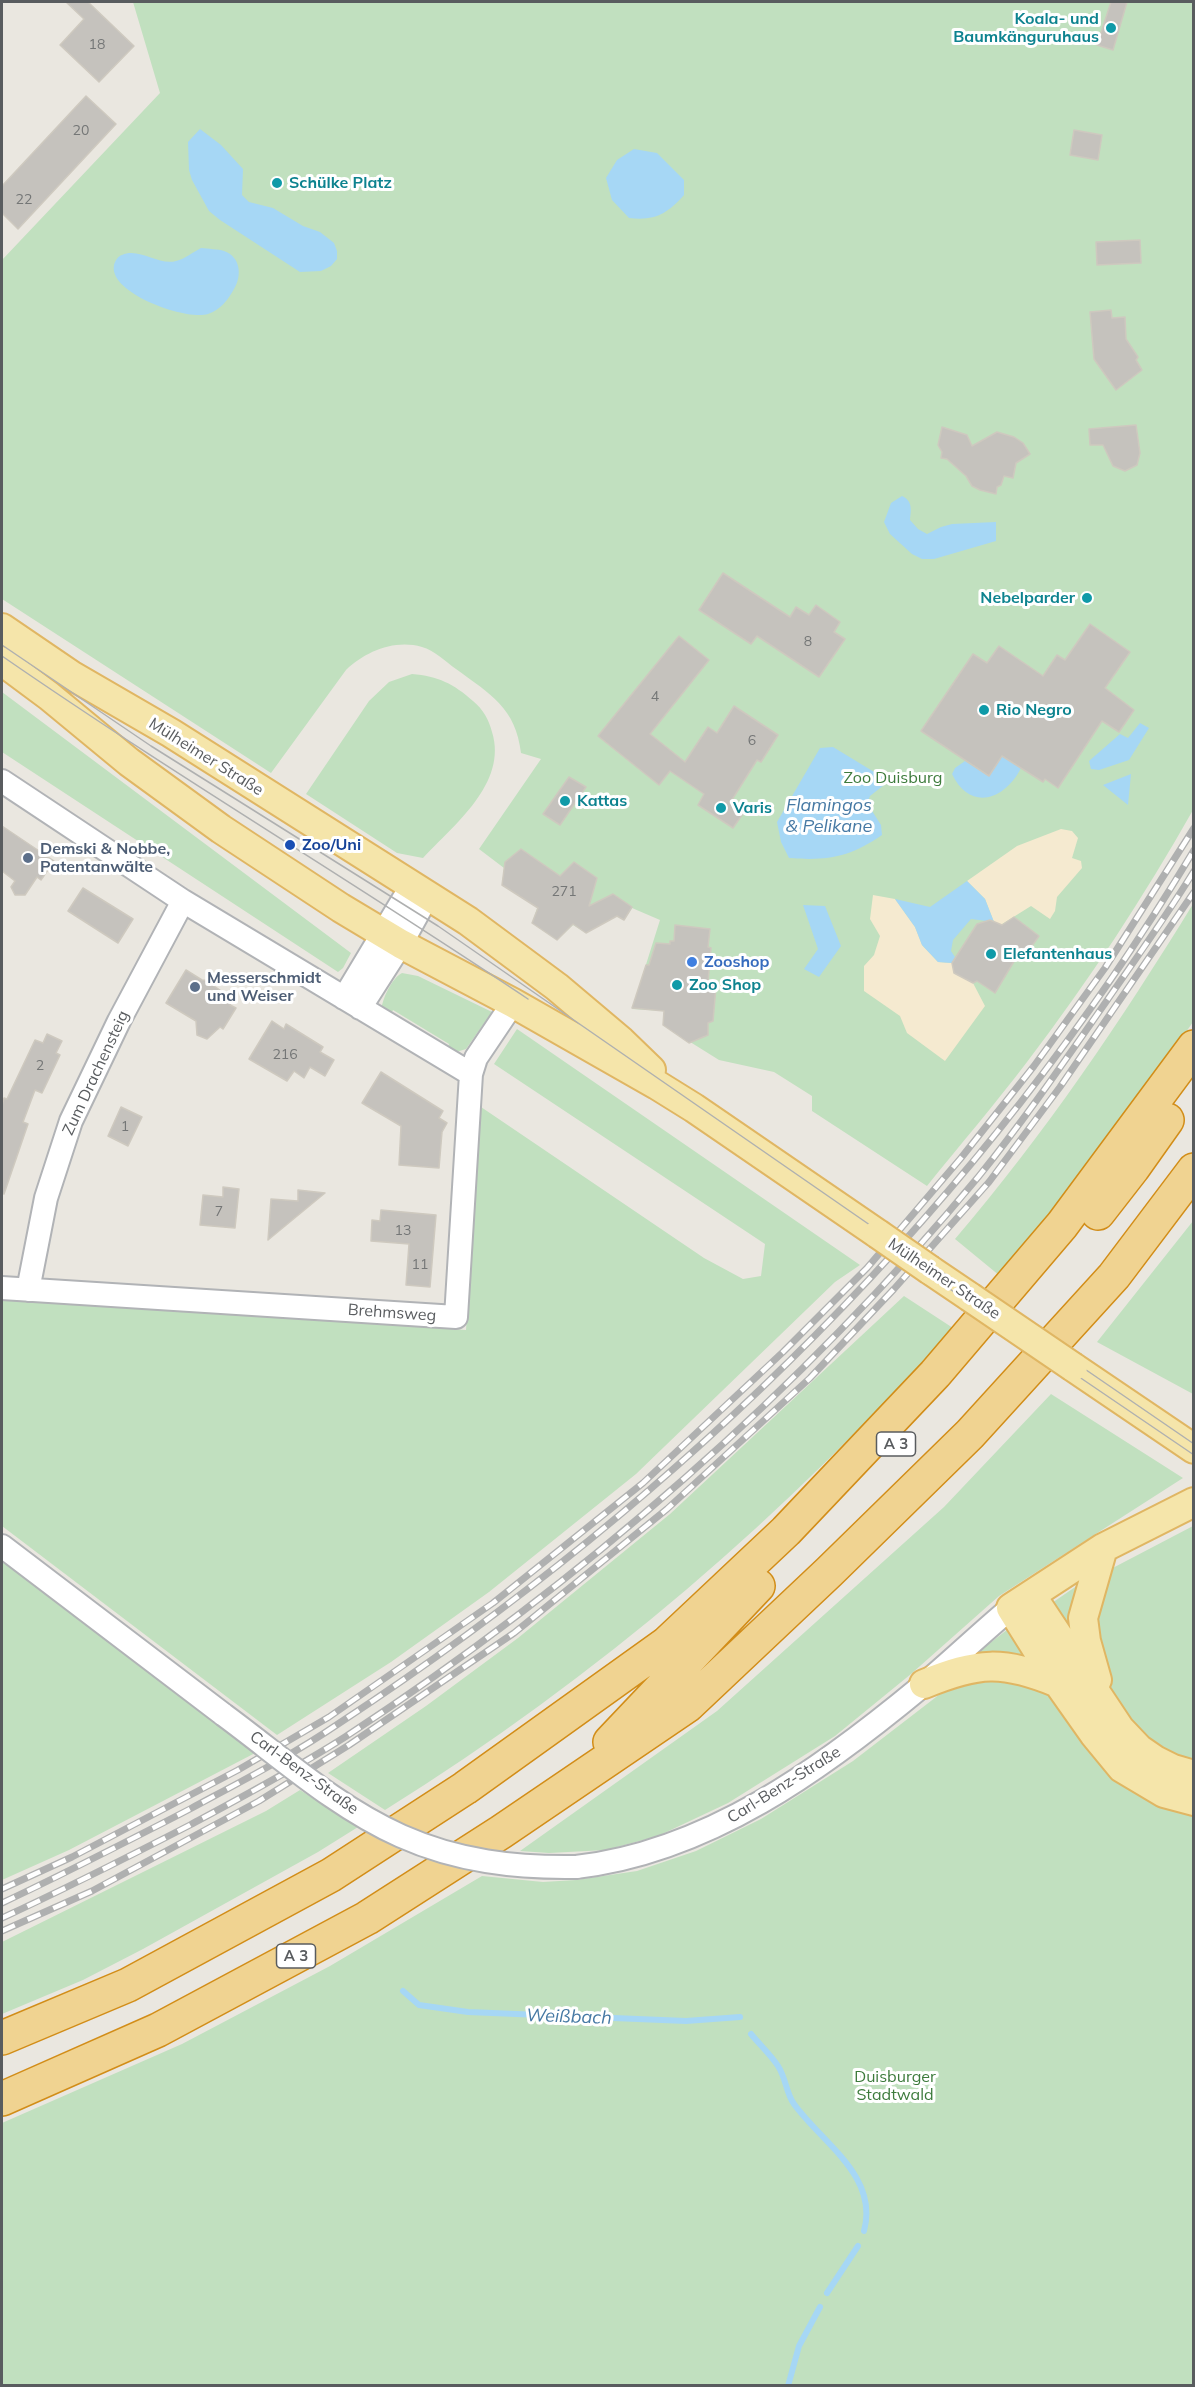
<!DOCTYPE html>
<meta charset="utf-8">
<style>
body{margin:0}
#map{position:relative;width:1195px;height:2387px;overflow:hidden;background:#eae7e0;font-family:Mulish,sans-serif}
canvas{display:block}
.frame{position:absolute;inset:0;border:3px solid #595c5f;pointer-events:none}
</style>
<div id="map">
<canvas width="1195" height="2387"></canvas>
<div class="frame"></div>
</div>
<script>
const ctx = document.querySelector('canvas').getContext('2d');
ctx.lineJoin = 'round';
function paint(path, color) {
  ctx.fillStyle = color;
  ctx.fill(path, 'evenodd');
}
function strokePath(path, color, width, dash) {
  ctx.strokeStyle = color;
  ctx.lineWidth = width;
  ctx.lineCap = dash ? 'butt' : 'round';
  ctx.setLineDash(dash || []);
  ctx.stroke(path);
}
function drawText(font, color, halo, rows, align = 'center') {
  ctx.font = font + ' Mulish,sans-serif';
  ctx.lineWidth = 6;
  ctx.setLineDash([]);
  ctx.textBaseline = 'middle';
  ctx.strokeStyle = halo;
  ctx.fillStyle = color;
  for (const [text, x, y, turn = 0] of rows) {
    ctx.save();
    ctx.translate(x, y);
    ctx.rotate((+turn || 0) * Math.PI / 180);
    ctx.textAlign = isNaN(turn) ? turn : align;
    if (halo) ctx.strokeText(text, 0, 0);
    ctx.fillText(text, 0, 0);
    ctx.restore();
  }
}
paint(new Path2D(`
 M133,2H1193V810C1144,897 1088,982 1027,1062C995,1104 960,1145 927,1186L812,1111V1096L774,1072L719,1060L663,1025L664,1011L632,1009L660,920L632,908L624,920L617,916L586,933L573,925L557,940L532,923L541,897L531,889L521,897L502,885L504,868L479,849L541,759L521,753C516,708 490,694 456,669C446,662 434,650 422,647C394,639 365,652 346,670L271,773L2,599V260L160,93Z
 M412,674C438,676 454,684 473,701C483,709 489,720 492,732C508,783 454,825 423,858L397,853L306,794L369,701L389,682Z
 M2,692L351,953L343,968L338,972L2,752Z
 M1193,904V1022L1117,1130L1000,1276L955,1239C1045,1134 1121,1021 1193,904Z
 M402,973L418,976L492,1012L466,1049L453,1053L447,1050L449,1044L393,1010L390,1016L381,1010C383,998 391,979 402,973Z
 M517,1029L860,1265L835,1282L636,1474L489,1592L391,1662L277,1735L2,1526V1300L466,1330L481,1107L704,1258L743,1279L761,1276L765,1244L494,1064Z
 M1193,1221V1394L1097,1342Z
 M904,1296L953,1328C788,1514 596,1679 385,1810L328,1773L426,1706L518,1638L670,1514Z
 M1051,1394L1183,1478L999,1596L911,1674L835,1736L728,1803L658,1836L606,1850L549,1853L520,1851L717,1711L944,1507Z
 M1193,1526V1764L1178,1760L1127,1724L1106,1682L1094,1615L1107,1571Z
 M2,1559L257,1752L69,1850L2,1880Z
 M1081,1583L1075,1640L1049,1605Z
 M1012,1626L1038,1663L976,1656L977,1653Z
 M998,1675L1051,1695L1193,1808V2385H2V2123L182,2044L330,1966L482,1876L543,1882L576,1880L637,1871L696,1851L761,1819L853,1761L953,1684Z
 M300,1790L358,1827L318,1852L143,1949L83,1980L2,2014V1942L266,1811Z`), '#c1e0bf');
paint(new Path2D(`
 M1061,829L1072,831L1078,838L1072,858L1081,861L1082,868L1057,897L1055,911L1050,919L1031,906L999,926L994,922L985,899L967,881L1017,846Z
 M873,895L895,899L915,927L922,945L938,962L952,963L954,973L973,983L985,1006L945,1061L907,1033L900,1016L864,991V966L874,955L880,936L870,919Z`), '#f5ead0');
paint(new Path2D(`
 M200,129L221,145L243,169L242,195L249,202L273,208L303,226L320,232L334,243L337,251V259L331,266L321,271L300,272L220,220L209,211L192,180L189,170L188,142Z
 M634,149L657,153L684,180V195C667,214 655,221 629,218L612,200L606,178L617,160Z
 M201,248C208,249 218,249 224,251C241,257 242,276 234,289C228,300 220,310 208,314C186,321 108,293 114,265C115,261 118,256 122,255C139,247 159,266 176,261C185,259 193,252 201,248Z
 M902,496C913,501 911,510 910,520L918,529L927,534L941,527L952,524L996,522V541L934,559H922L912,554L890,534L884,522L891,503Z
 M1140,723L1149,728L1129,760L1099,770L1091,769L1089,761L1120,734L1128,738Z
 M833,747L889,781L870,796L867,803L881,825L882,835C850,857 828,861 789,858L781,842L777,822L820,748Z
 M1002,756L1021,768C1005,800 970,812 952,774L955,768L965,761L989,776Z
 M1131,774L1128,805L1103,785Z
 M967,881L985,899L994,922L971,919L953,940L951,951L955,957L952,963L938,962L922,945L915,927L895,899L930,907Z
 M803,905L825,906L841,946L819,977L804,969L818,949Z`), '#a6d7f5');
strokePath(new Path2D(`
 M403,1991L419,2005L468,2012L686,2021L740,2017
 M751,2034C760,2045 771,2055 778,2066C786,2078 786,2093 794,2104C822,2143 879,2176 864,2231
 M827,2293L858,2246
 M788,2386L799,2346L820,2307`), '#a6d7f5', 6);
const building = new Path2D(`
 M66,2H88L134,46L99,82L60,45L84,19Z
 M1111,2H1127L1113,50L1097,45Z
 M86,96L116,124L18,229L2,213V186Z
 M1074,130L1102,135L1098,160L1070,155Z
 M1140,240L1141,263L1097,265L1096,242Z
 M1111,310L1112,318L1125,317L1126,339L1138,357L1136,360L1142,370L1116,390L1094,359L1090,312Z
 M1136,425L1140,453L1137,465L1125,471L1113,466L1103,445H1090L1089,429Z
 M942,427L967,435L972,446L997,432L1014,437L1023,443L1030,454L1016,463L1013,478L1004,476L1001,485L997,487L996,494L980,490L972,486L966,476L947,459L941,458L942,452L938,445Z
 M723,573L790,617L796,607L809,615L816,605L840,622L834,632L845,639L819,677L757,636L751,644L699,610Z
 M1090,624L1130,652L1105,688L1134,710L1119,732L1102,721L1058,788L1045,779L1043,782L1002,756L989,776L921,731L973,654L987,663L999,646L1043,676L1057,655L1065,660Z
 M679,636L709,660L650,734L685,762L708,727L717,733L734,706L778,735L761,762L757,760L730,803L744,812L733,828L698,805L704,794L670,771L659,785L598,736Z
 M569,777L586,787L560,825L543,814Z
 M2,826L54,861L41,880L37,877L25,895H15L11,887L15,881L2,871Z
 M521,849L560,876L574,862L597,878L589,906L613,894L632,907L624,920L617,916L586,933L573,924L557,940L532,923L538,908L502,885L505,862Z
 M83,888L133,919L118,943L68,911Z
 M1014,917L1039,936L1024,957L1016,958L995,993L977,981L973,983L954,973L952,963L977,924L990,920L1002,925Z
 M675,925L710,929L708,947L711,948L708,982L716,987L713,1021L708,1023V1035L689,1043L663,1025L664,1011L632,1008L646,965H649L656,943L670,944V941H674Z
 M186,970L202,980L213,981L214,986L233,999L230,1005L236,1008L223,1029L220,1027L207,1039L197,1035L196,1021L166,1003Z
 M272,1021L284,1029L286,1024L323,1047L320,1052L334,1060L325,1076L310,1067L304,1078L294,1071L287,1081L249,1059Z
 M47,1034L62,1041L56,1053L60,1055L42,1093L35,1090L23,1122L28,1124L4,1194L2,1193V1106L4,1098L7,1099L35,1040L43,1043Z
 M381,1072L443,1111L439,1118L447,1123L442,1132L439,1168L399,1165L401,1126L362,1103Z
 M121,1107L142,1117L128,1146L108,1136Z
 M223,1187L239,1189L235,1228L200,1225L203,1195L223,1197Z
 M298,1190L325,1193L268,1240L271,1199L298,1201Z
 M381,1210L436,1215L430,1287L406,1285L409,1244L371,1241L372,1220L380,1221Z`);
paint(building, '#c5c2bd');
strokePath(building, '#cec9bf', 1.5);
const minor = new Path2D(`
 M2,781L183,901L471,1074
 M344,998L412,885
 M360,1008L401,944L428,895
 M2,1288L456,1317L471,1074L476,1058L513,1003
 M28,1290L46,1198L71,1121L119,1021L183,901
 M2,1546L224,1715
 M576,1867C708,1852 822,1769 922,1686C952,1661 981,1633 1011,1608`);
const major = new Path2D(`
 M2,628L71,675L171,733L468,921L557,987L621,1041L651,1070
 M2,661L49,696L129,762L221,829L341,908L401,944L513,1003L657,1085L694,1108L878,1234
 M930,1270L970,1297
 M1073,1367L1194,1449
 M1194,1502L1103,1548L1011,1608L1058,1683L1094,1734L1122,1768L1164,1793L1194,1801
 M1031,1595L1120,1729L1139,1749L1155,1760L1173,1769L1194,1775
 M1097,1680L1086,1641L1083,1618L1103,1548
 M924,1684C979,1662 1002,1660 1058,1683`);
const highway = new Path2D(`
 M1098,1213L1133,1168L1167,1120
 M610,1742L758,1586
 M2,2038L128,1985L331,1875L465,1788L666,1644L786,1531L935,1374L1062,1225L1194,1047
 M2,2099L158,2030L367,1918L501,1832L688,1705L829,1572L970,1434L1114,1276L1194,1170`);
strokePath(minor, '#b1b3b6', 26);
strokePath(major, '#e0b663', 32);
strokePath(highway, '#d28d18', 36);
strokePath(minor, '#fff', 22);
strokePath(major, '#f5e5aa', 28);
strokePath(highway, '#f0d391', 33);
strokePath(new Path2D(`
 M2,645L151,746L438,926L880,1232L974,1293L1194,1444
 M2,656C174,775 354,882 528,999
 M938,1281L1194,1455`), '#afb0b0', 1.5);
const rail = new Path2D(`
 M2,1889L72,1857L238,1770L329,1717L493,1603L643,1483L783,1352L867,1268L961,1158L1034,1066L1105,968L1194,828
 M2,1903C66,1873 128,1841 190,1809C240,1782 291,1756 338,1724C682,1498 982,1204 1194,850
 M2,1918C65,1889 128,1857 190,1825C242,1797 295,1769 345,1737C579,1584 801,1391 979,1176C1025,1119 1066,1059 1108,999C1137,957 1167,915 1194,871
 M2,1931L92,1891L259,1801L349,1745L514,1633L667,1509L810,1378L894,1289L989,1182L1060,1087L1194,892`);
strokePath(rail, '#afb0b0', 7);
strokePath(rail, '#fff', 4.5, [14]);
const minorBridge = new Path2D(`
 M224,1715C281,1757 336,1807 401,1836C457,1861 515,1868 576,1867`);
const majorBridge = new Path2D(`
 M878,1234L930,1270
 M970,1297L1073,1367`);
strokePath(minorBridge, '#b1b3b6', 26, []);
strokePath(majorBridge, '#e0b663', 32, []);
strokePath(minorBridge, '#fff', 22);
strokePath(majorBridge, '#f5e5aa', 28);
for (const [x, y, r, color] of [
 [1111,28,6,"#0f9aa8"],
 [277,183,6,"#0f9aa8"],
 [1087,598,6,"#0f9aa8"],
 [984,710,6,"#0f9aa8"],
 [565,801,6,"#0f9aa8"],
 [721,808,6,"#0f9aa8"],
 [290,845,6,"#1a4fb4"],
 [28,858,6,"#5c6f8a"],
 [991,954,6,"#0f9aa8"],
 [692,962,6,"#3f7fe0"],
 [677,985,6,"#0f9aa8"],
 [195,987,6,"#5c6f8a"]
]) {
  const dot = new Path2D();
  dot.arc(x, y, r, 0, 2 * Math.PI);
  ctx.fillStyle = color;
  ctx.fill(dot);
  strokePath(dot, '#fff', 2);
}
drawText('14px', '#747676', null, [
 ["18",97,45],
 ["20",81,131],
 ["22",24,200],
 ["8",808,642],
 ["4",655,697],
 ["6",752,741],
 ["271",564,892],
 ["216",285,1055],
 ["2",40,1066],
 ["1",125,1127],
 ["7",219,1212],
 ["13",403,1231],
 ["11",420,1265]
]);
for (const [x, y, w] of [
 [896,1444,39],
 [296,1956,39]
]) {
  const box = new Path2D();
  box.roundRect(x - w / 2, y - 12, w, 24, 4.5);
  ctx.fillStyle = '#fff';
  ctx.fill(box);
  strokePath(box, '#595c5f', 1.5);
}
drawText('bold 15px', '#595c5f', null, [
 ["A 3",896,1444],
 ["A 3",296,1956]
]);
drawText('bold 16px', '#0d838f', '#fff', [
 ["Koala- und",1099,19,"right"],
 ["Baumkänguruhaus",1099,37,"right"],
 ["Schülke Platz",289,183],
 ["Nebelparder",1075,598,"right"],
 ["Rio Negro",996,710],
 ["Kattas",577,801],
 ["Varis",733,808],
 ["Elefantenhaus",1003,954],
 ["Zoo Shop",689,985]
], 'left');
drawText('16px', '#595c5f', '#fff', [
 ["Mülheimer Straße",206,757,32],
 ["Zum Drachensteig",96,1073,-65],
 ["Mülheimer Straße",944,1279,34],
 ["Brehmsweg",392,1313,4],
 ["Carl-Benz-Straße",304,1773,36],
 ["Carl-Benz-Straße",784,1785,-32]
]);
drawText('16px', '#3d7b3c', '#fff', [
 ["Zoo Duisburg",893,778],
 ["Duisburger",895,2077],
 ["Stadtwald",895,2095]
]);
drawText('bold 16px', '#164399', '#fff', [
 ["Zoo/Uni",302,845]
], 'left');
drawText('bold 16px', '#4e5e75', '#fff', [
 ["Demski & Nobbe,",40,849],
 ["Patentanwälte",40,867],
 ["Messerschmidt",207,978],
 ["und Weiser",207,996]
], 'left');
drawText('bold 16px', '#366cbe', '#fff', [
 ["Zooshop",704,962]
], 'left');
drawText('italic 18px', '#4679a4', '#fff', [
 ["Flamingos",829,806],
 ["& Pelikane",829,827],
 ["Weißbach",569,2017,2]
]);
</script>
